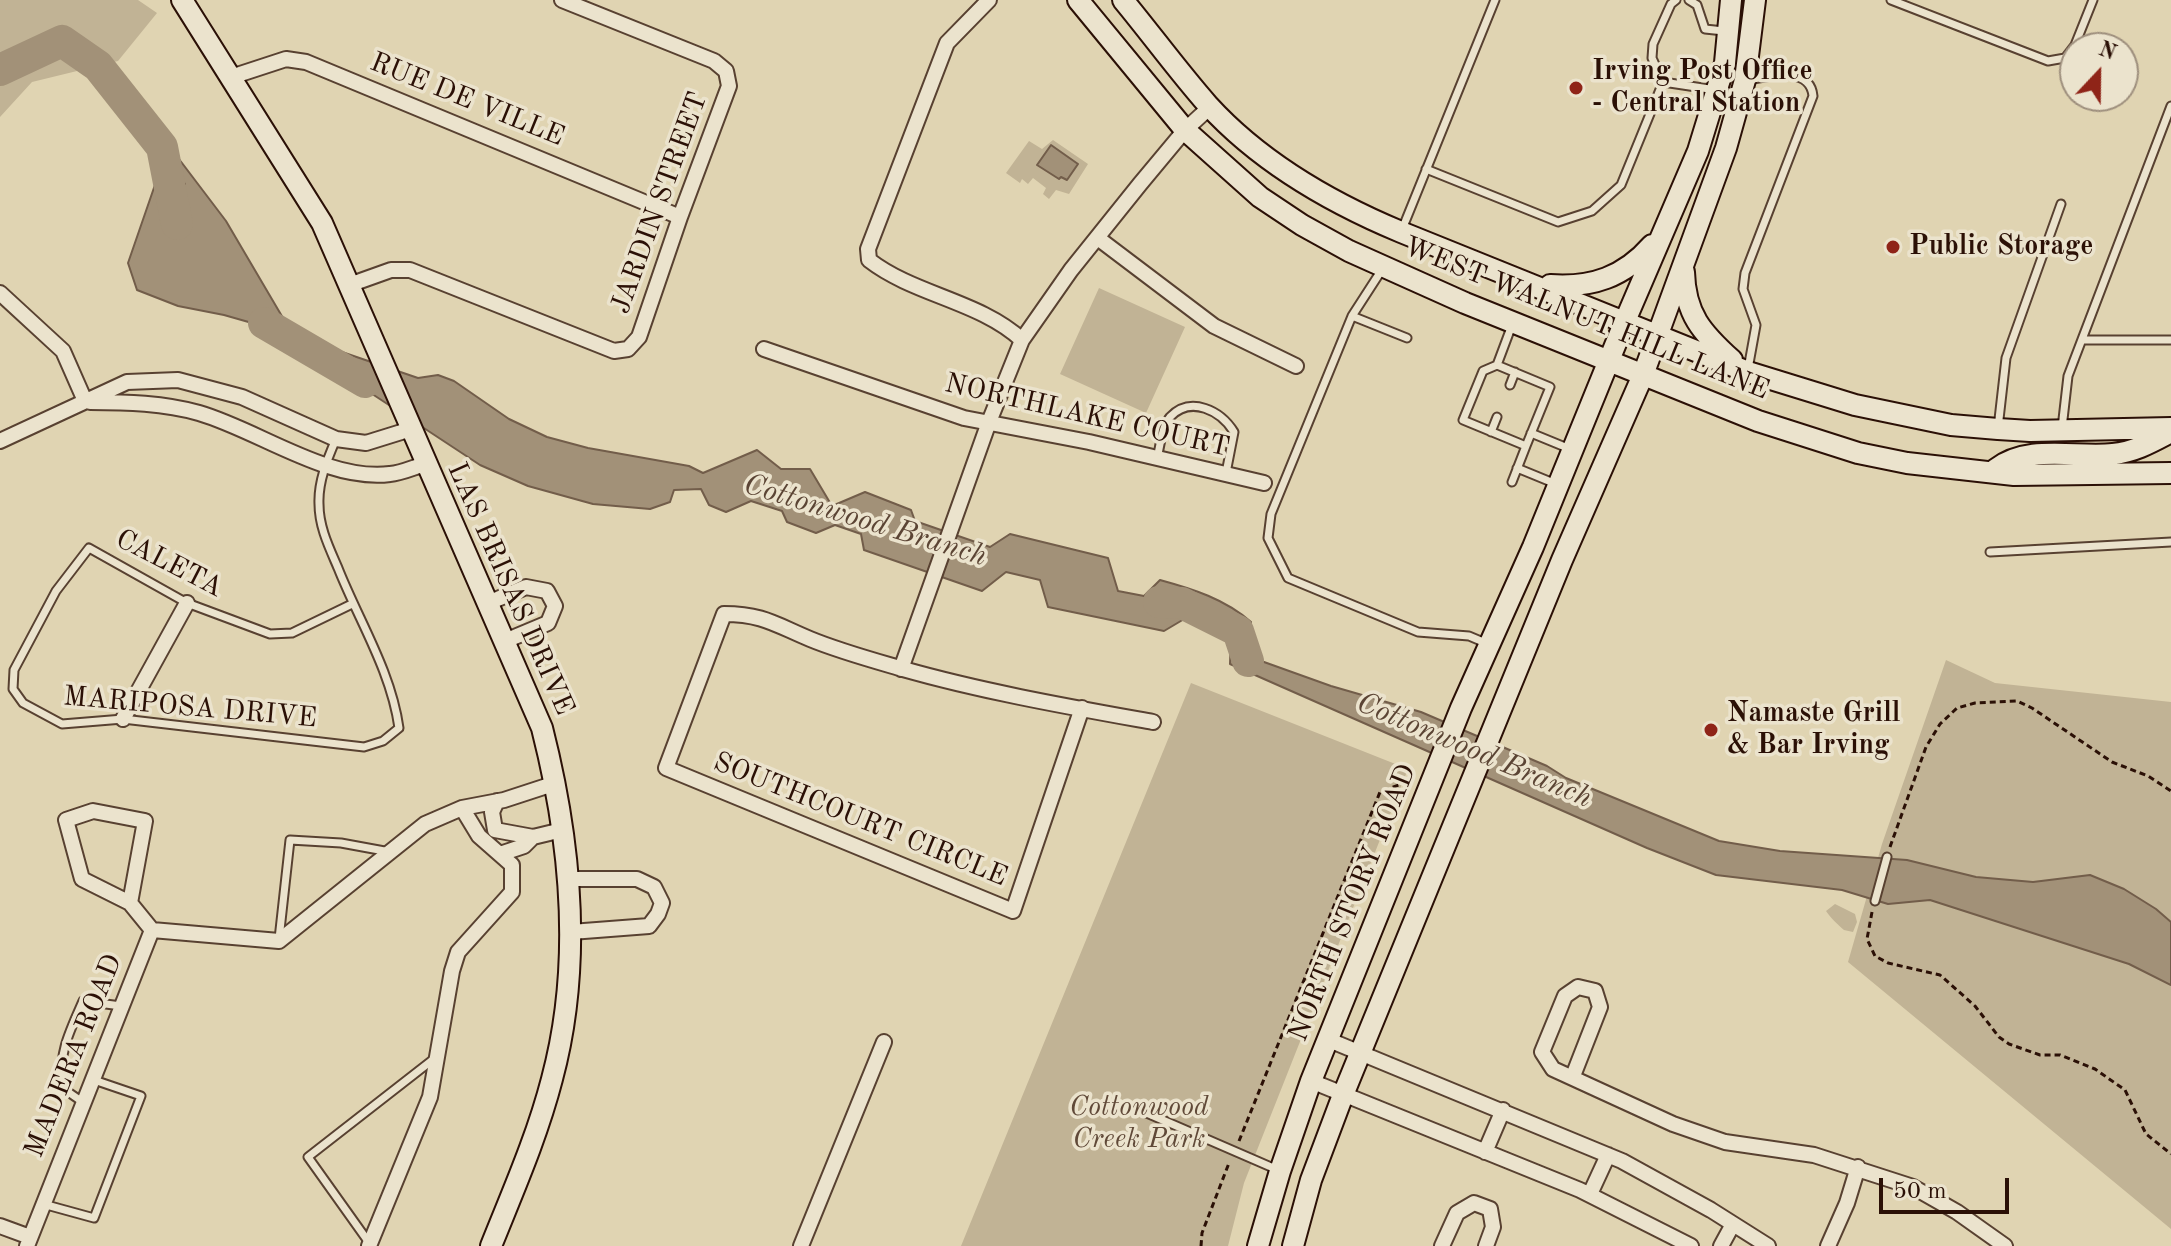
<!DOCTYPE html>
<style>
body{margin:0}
#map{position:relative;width:2171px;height:1246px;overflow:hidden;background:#e0d4b2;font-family:"Old Standard TT",serif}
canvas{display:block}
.north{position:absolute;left:2059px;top:32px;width:80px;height:80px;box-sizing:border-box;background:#ebe3cd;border:2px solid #9e8f7d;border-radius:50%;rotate:22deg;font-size:22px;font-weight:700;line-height:32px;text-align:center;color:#2b1006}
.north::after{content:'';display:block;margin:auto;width:28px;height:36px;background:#8f2418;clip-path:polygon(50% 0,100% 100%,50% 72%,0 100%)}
.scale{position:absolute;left:1879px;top:1178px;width:130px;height:36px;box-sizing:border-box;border:4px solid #2b1006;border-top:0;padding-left:10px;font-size:24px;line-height:28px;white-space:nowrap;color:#2b1006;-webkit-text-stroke:6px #ebe3cd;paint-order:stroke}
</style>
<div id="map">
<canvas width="2171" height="1246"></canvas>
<div class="north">N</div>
<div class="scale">50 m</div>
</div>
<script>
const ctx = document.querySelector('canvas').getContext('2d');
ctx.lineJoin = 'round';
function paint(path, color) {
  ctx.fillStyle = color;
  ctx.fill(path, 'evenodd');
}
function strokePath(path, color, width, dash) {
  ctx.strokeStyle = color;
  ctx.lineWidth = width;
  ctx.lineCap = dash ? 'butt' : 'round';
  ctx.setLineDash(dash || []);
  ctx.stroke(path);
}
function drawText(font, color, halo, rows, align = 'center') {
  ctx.font = font + ' "Old Standard TT",serif';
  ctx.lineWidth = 7;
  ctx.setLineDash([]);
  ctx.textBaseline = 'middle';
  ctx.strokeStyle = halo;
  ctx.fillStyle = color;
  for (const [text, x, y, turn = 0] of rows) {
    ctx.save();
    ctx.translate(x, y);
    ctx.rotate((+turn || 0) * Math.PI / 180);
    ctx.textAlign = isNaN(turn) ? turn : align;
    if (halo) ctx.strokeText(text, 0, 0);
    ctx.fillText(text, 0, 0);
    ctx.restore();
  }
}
paint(new Path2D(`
 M0,0H138L157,13L118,61L32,82L0,117Z
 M1053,140L1088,164L1069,194L1056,190L1049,199L1043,194L1046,188L1033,178L1028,184L1022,179L1020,183L1006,173L1029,141L1042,149Z
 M1099,288L1185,327L1146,413L1060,374Z
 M1946,660L1995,683L2171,702V1229L1848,962L1882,844Z
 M1191,683L1408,769L1244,1183L1228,1246H961Z
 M1835,904L1855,914L1857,922L1853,932L1844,930C1839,926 1829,916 1826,911Z`), '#c1b395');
const water = new Path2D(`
 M138,105L226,221L283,318L342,352L418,378L438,375L454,381L509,419L547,437L588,448L689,466L703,473L757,450L781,469H810L832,506L865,492L911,510L915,521L990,547L1010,534L1108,558L1118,591L1144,596L1160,580C1193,589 1225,599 1251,622L1244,639L1250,653L1264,662L1331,686L1421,712L1547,766L1566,778L1719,841L1780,851L1907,860L1976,877L2033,882L2090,875L2124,889L2156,909L2171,922V985L2129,964L1930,900L1888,904L1842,890L1716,875L1647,848L1230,664L1231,635L1225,613L1201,609L1164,631L1048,607L1040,580L1006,572L982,591L864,550L861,534L835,525L816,533L787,522L782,511L751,501L726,512L709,505L701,489L674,490L670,502L650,509L593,504L528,486L480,465L357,384L319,353L259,325L224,315L178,306L137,290L128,263L157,179L185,184L124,118Z
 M1051,145L1078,164L1067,180L1061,177L1059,179L1037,165Z`);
paint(water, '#a29178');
strokePath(water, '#725d4a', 2);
strokePath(new Path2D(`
 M0,70L62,41L98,66L162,147L177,224
 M264,323L365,382
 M1159,602L1182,603L1238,631L1248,661`), '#a29178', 32);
const lane = new Path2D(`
 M1689,0L1697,5L1705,29L1724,31
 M1891,0L2048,61L2065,58L2075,45L2093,0
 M1747,80C1768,77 1810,65 1813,96L1745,273L1743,289L1756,325L1748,369
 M1663,82L1652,58L1653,44L1671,4L1676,0
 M1426,169L1558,222L1592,211L1621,185L1663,82L1716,90
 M1401,232L1495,0
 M1383,268L1352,316L1271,514L1268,538L1288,578L1418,632L1469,636L1488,644
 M1352,316L1407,338
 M2082,340H2171
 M1497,365L1550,387L1526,446
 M1510,385L1515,372
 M1998,428L2006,358L2061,204
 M2062,428L2068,376L2171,106
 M1491,432L1497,417
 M1531,433L1570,449
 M336,439C327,460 318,482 319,504C319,527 329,547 338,568C359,621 391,671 399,728L383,741L364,747L123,719L62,724L23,703L13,689L14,670L56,591L89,548L187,603L270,634L292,633L352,604
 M1157,459C1160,446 1162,426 1170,417C1191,395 1221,411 1234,432L1226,473
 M1517,468L1556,484
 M1512,482L1526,446L1463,420L1483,371L1497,365L1512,325
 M1990,552L2171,542
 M1875,901L1887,857
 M279,939L290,840L341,843L390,852
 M84,1103L61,1087C60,1050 68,1035 83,1001L121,1006
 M1135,1108L1278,1170
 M43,1204L94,1218L141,1096L94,1080
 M370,1244L308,1157L435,1058`);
const street = new Path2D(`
 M989,0L947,43L868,249L869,260C914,295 980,301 1022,340
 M231,77L286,59L306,62L680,217
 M1099,239L1214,326L1296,366
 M349,285L391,270H410L614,351L628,349L639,337L680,217L729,86L726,71L714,61L562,0
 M0,293L63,351L85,401
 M764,349L964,418L1089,442L1264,483
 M90,402C126,402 164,403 199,413C258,430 328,482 390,474C402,473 414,467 425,464
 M0,441L127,382L178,380L242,397L336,439L366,443L411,429
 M488,603L526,587L547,591L555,606L548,623L505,641
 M901,669L989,422L1022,340L1071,270L1140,184L1185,130L1210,107
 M1082,708L1013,911L666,768L724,614C763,614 776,625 810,639C839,651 872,660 903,669C984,692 1070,707 1153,722
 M123,719L187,603
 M497,801L492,812L495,830L533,837
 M93,811L145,821L130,903L82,879L66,820Z
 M500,854L524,846L533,837L562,830
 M568,879H637L654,887L662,903L658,914L649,926L571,932
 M130,903L152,930L279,941L425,824L462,808L504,800L556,783
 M1329,1040L1622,1161L1711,1210L1768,1246
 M1573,1076L1600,1007L1595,991L1578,987L1565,996L1542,1052L1553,1069L1673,1124L1725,1142L1814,1155L1913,1187L1957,1212L2005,1246
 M1311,1081L1580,1190L1691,1246
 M1485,1152L1503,1110
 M1590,1194L1608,1155
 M0,1226L30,1237
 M27,1246L152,930
 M369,1246L430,1097L452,971L458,952L512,892V865L479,836L462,808
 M801,1246L884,1042
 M1442,1246L1457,1213L1474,1203L1490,1209L1493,1227L1486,1246
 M1721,1246L1733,1224
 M1828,1246L1847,1203L1858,1167`);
const secondary = new Path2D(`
 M182,0L322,223L542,728C571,842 583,964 552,1079C537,1137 513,1191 491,1246
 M1078,0L1185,130L1260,197L1302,225L1349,251L1465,303L1758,421L1858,453L1907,463L2014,475L2171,473
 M1123,0C1152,35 1178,71 1208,105C1261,163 1329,202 1401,232L1748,372L1855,405L1951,425L1998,429L2030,431L2171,428
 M1684,272C1685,314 1702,333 1732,360
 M1550,285C1592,288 1624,277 1652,245
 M1996,473V469C2028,444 2075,458 2113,454C2135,452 2152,442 2171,432
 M1258,1246L1280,1171L1311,1081L1461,708L1533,547L1625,321L1698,151L1725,63L1731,0
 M1293,1246L1311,1180L1343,1095L1562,560L1643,375L1726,148L1745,80L1755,0`);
strokePath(lane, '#584131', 11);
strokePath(street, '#584131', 18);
strokePath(secondary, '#2b1006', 24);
strokePath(new Path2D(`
 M1890,847L1926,747L1940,724L1957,708L1975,703L2017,701L2032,708L2112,762L2148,776L2171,791
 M1872,912L1867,939L1875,956L1888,963L1940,975L1975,1006L1999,1037L2009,1044L2040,1055H2060L2095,1069L2125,1090L2146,1134L2171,1154
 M1239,1141L1380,792L1412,780
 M1201,1246L1202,1233L1229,1163`), '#2b1006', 3, [6, 4]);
strokePath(lane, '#ebe3cd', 7);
strokePath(street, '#ebe3cd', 14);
strokePath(secondary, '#ebe3cd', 20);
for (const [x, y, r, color] of [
 [1576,88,8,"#8f2418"],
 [1893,247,8,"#8f2418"],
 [1711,730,8,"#8f2418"]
]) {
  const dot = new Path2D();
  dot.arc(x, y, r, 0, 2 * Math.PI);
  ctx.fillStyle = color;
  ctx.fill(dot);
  strokePath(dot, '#ebe3cd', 3);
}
drawText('bold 28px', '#2b1006', '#ebe3cd', [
 ["Irving Post Office",1592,72],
 ["- Central Station",1592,104],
 ["Public Storage",1909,247],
 ["Namaste Grill",1727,714],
 ["& Bar Irving",1727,746]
], 'left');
drawText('28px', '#2b1006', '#ebe3cd', [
 ["RUE DE VILLE",467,100,22],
 ["JARDIN STREET",660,203,-70],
 ["WEST WALNUT HILL LANE",1586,319,22],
 ["NORTHLAKE COURT",1087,416,13],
 ["CALETA",169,564,27],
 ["LAS BRISAS DRIVE",510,589,66],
 ["MARIPOSA DRIVE",190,708,5],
 ["SOUTHCOURT CIRCLE",860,820,22],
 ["NORTH STORY ROAD",1353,903,-68],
 ["MADERA ROAD",74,1056,-68]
]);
drawText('italic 28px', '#604938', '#ebe3cd', [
 ["Cottonwood",1139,1108],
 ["Creek Park",1139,1140]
]);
drawText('italic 30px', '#5b4434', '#ebe3cd', [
 ["Cottonwood Branch",865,521,17],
 ["Cottonwood Branch",1474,751,23]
]);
</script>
